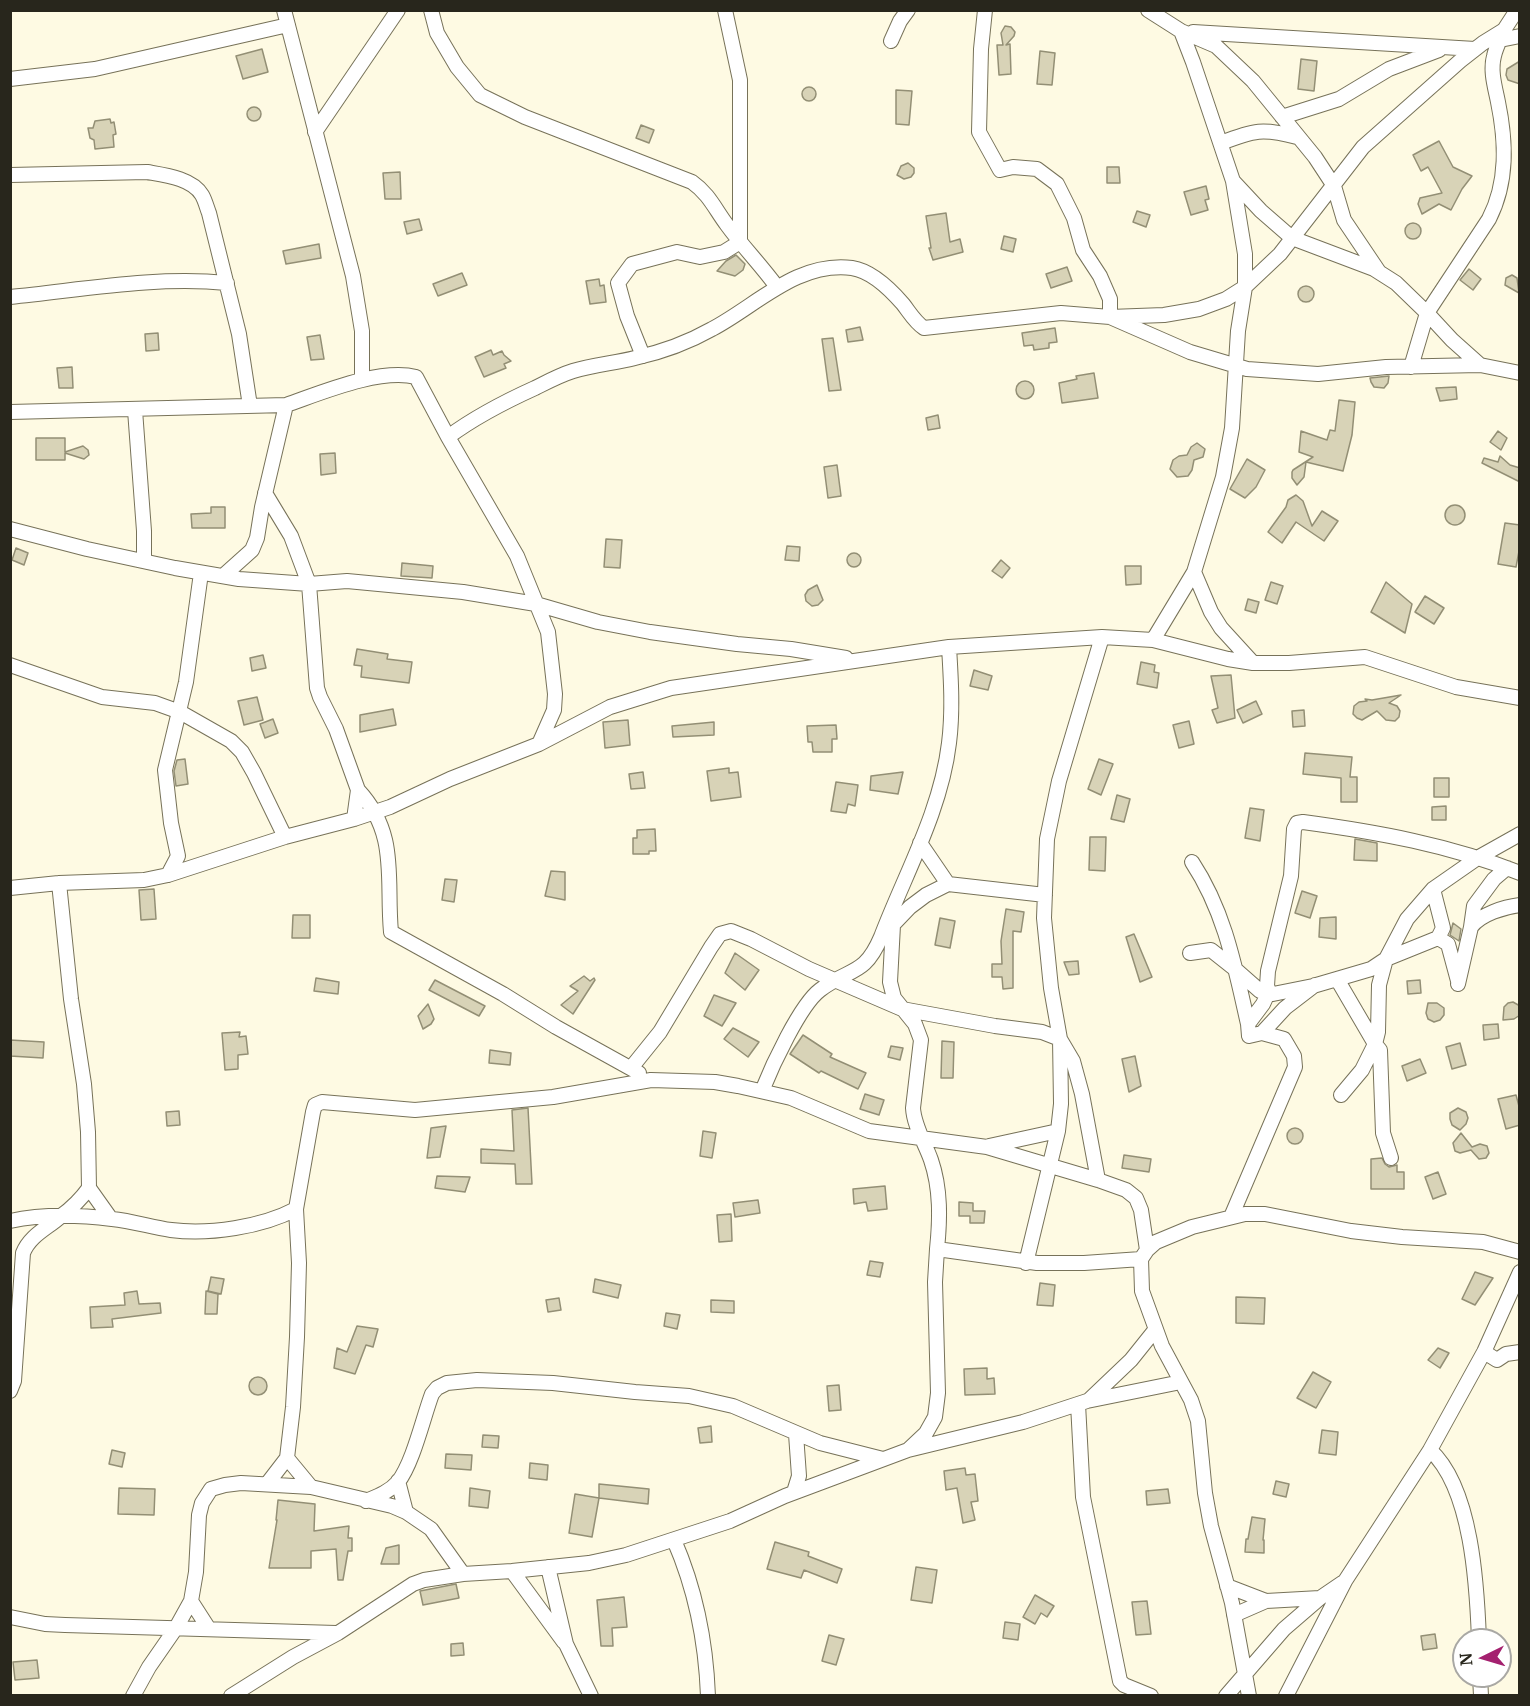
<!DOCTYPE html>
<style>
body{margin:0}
#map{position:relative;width:1530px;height:1706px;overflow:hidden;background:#fefae3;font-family:Merriweather,serif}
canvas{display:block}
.frame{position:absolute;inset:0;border:12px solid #28261c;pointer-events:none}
.north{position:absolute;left:1452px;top:1628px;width:60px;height:60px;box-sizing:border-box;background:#fff;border:2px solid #a9a8a4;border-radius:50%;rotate:265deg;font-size:16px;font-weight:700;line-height:24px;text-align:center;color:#28261c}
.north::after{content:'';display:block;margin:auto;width:21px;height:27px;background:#a4216f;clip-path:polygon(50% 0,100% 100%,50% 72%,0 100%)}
</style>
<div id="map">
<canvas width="1530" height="1706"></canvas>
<div class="frame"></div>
<div class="north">N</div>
</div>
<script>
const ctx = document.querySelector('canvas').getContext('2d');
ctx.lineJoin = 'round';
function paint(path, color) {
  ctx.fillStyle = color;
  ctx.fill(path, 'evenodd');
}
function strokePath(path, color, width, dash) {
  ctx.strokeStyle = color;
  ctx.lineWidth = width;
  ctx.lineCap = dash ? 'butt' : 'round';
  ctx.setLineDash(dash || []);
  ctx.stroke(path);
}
const building = new Path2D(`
 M1005,26L1011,27L1015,32L1014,36L1006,45L1010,44L1011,74L999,75L997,45H1003L1001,33Z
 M262,49L268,72L243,79L236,56Z
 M1040,51L1055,53L1052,85L1037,84Z
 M1301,59L1317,61L1314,91L1298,89Z
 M1520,61V84L1508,80L1506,75L1507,69Z
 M802 94a7 7 0 1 1 14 0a7 7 0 1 1-14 0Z
 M896,90L912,91L909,125L896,124Z
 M247 114a7 7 0 1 1 14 0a7 7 0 1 1-14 0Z
 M110,119L111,123L114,122L116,134L113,135L114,147L95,149L94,140L90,138L88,128H93L95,121Z
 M641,125L654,130L649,143L636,138Z
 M1439,141L1453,167L1472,176L1462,189L1451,210L1439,204L1422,214L1418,204L1420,198L1442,193L1428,167L1421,171L1413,155Z
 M908,163L914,168V173L911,177L904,179L897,175L901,166Z
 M1107,167H1119L1120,183H1107Z
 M400,172L401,199H385L383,173Z
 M1206,186L1209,199L1205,200L1208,210L1191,215L1184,192Z
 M1137,211L1150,215L1146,227L1133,222Z
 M946,213L950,242L960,239L963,252L933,260L929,248H931L926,216Z
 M419,219L422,230L407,234L404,222Z
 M1405 231a8 8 0 1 1 16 0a8 8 0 1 1-16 0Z
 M1004,236L1016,239L1013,252L1001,249Z
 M319,244L321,258L286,264L283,251Z
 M736,255L745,264L743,270L735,276L717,271L726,261Z
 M1067,267L1072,281L1051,288L1046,274Z
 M1469,269L1481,279L1473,290L1460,280Z
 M462,273L467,285L438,296L433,284Z
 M1512,275L1517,278L1519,293L1505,285L1506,278Z
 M599,279L600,286L604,285L606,302L590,304L586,281Z
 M1298 294a8 8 0 1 1 16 0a8 8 0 1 1-16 0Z
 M860,327L863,340L848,342L846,330Z
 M1055,328L1057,342L1049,343V348L1034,350L1033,345L1024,346L1022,333Z
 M158,333L159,350L146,351L145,334Z
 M320,335L324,359L311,360L307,337Z
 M833,338L841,390L829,391L822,339Z
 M491,350L493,355L502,351L504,355L511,361L504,364L506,368L484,377L475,357Z
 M72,367L73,388H59L57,368Z
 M1094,373L1098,398L1062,403L1059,383L1077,379L1076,376Z
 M1389,376L1388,383L1384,388L1374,387L1371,382L1370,378Z
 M1016 390a9 9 0 1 1 18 0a9 9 0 1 1-18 0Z
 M1456,387L1457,399L1440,401L1436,388Z
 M1339,400L1355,402L1352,435L1343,471L1306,462L1304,477L1297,485L1292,478V472L1293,470L1313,457L1299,452L1301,431L1327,440L1330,430L1335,431Z
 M938,415L940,428L928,430L926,418Z
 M1498,431L1507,438L1501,450L1490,442Z
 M36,438H65V452L83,446L88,450L89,455L84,459L65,453V460H36Z
 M1197,443L1205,449L1203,457L1194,460L1192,470L1188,476L1177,477L1170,469L1173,460L1179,456L1187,455L1191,447Z
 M335,453L336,473L321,475L320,454Z
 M1500,456L1510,465L1520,468V482L1482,463L1484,458L1498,462Z
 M1247,459L1265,470L1256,487L1245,498L1230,489Z
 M837,465L841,496L828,498L824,467Z
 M1296,495L1303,501L1312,526L1322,511L1338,521L1324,541L1296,522L1282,543L1268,532L1286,507L1288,500Z
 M1445 515a10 10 0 1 1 20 0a10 10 0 1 1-20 0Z
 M211,507H225V528H192L191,514L211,513Z
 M1505,523L1520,525V546L1516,567L1498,564Z
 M606,539L622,540L620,568L604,567Z
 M787,546L800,547L799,561L785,560Z
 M16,548L28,553L24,565L12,560Z
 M847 560a7 7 0 1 1 14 0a7 7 0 1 1-14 0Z
 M1001,560L1010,568L1002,578L992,571Z
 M402,563L433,566L432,578L401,576Z
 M1125,566H1141V584L1126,585Z
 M1271,582L1283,586L1277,604L1265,600Z
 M1386,582L1412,604L1405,633L1371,612Z
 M817,585L823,600L818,605L812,606L806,601L805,595L808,590Z
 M1425,596L1444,608L1434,624L1415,612Z
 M1248,599L1259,602L1256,613L1245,610Z
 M357,649L388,654L387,659L412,662L409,683L361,677L362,666L354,665Z
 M263,655L266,668L252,671L250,658Z
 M1141,662L1155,665L1154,672L1159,673L1157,688L1137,684Z
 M974,670L992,676L988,690L970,686Z
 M1231,675L1235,718L1217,723L1212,710L1218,708L1211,676Z
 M1401,695L1389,703L1397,706L1400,711L1399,717L1395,721L1386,720L1377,711L1362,720L1357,718L1353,714L1354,706L1359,702L1367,701L1365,699L1372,700Z
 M257,697L263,720L244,725L238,701Z
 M1256,701L1262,714L1243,723L1237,710Z
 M393,709L396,725L360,732V715Z
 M1304,710L1305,726L1293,727L1292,711Z
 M273,719L278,733L265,738L260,724Z
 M628,720L630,745L605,748L603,722Z
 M1189,721L1194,744L1179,748L1173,725Z
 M714,722V735L673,737L672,726Z
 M836,725L837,739H832V752H813L812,742H808L807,726Z
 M1305,753L1352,757L1350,777H1357V802H1341V778L1303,774Z
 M185,759L188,784L176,786L174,771L177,760Z
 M1099,759L1113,764L1101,795L1088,789Z
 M729,768V773L738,772L741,797L711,801L707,771Z
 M643,772L645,788L631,789L629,774Z
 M903,772L898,794L870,790L871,776Z
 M1434,778H1449V797H1434Z
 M836,782L858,785L855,806L848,804L846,813L831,811Z
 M1117,795L1130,799L1124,822L1111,819Z
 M1446,806V820H1432V807Z
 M1250,808L1264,810L1260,841L1245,838Z
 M655,829L656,851H649V854H633V838H637V830Z
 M1090,837H1106L1105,871L1089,870Z
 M1355,839L1377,843V861L1354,860Z
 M551,871L565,872V900L545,896Z
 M445,879L457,880L454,902L442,900Z
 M154,889L156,919L141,920L139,890Z
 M1302,891L1317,896L1310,918L1295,913Z
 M1006,909L1024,912L1021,932L1013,931V988L1003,989L1002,977H992V964H1002L1001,941Z
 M293,915H310V938H292Z
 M1336,917V939L1319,937L1320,918Z
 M940,918L955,921L950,948L935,945Z
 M1453,923L1461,929L1459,941L1450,935Z
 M1134,934L1152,977L1140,982L1126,937Z
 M735,953L759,970L745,990L725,973Z
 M1078,961L1079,974L1069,975L1064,962Z
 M584,976L590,981L594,978L595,980L573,1014L561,1005L578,991L570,986Z
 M316,978L339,982L338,994L314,991Z
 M435,980L485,1006L479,1016L429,990Z
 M1420,980L1421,993L1408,994L1407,981Z
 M714,995L736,1003L722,1026L704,1016Z
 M1513,1002L1520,1006V1015L1514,1019L1503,1020L1504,1007L1508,1003Z
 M1428,1003H1437L1444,1008V1015L1440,1020L1434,1022L1428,1019L1426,1013Z
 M428,1004L434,1019L431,1024L423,1029L418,1016Z
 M1498,1024L1499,1038L1484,1040L1483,1025Z
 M733,1028L759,1042L748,1057L724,1039Z
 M240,1032L239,1037L246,1036L248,1054L238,1055V1069L225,1070L222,1033Z
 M803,1035L832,1054L830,1057L866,1073L858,1089L821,1071L819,1073L790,1054Z
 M10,1040L44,1042L43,1058L10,1056Z
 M942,1041L954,1042L953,1078H941Z
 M1460,1043L1466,1065L1452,1069L1446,1047Z
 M891,1046L903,1048L900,1060L888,1057Z
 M490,1050L511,1053L510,1065L489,1063Z
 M1135,1056L1141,1086L1129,1092L1122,1059Z
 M1420,1059L1426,1073L1407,1081L1402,1066Z
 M865,1094L884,1100L879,1115L860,1109Z
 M1516,1095L1520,1110V1125L1506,1129L1498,1099Z
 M528,1108L532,1184H516L515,1164L481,1163V1149L514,1151L512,1110Z
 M1458,1108L1466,1112L1468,1118L1466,1124L1460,1130L1452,1125L1450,1119V1113Z
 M179,1111L180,1125L167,1126L166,1112Z
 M446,1126L440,1157L427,1158L431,1128Z
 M1287 1136a8 8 0 1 1 16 0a8 8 0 1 1-16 0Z
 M703,1131L716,1133L712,1158L700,1156Z
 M1461,1133L1472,1147L1480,1144L1487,1146L1489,1153L1486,1158L1479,1159L1471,1150L1460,1153L1455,1151L1453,1143Z
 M1124,1155L1151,1159L1149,1172L1122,1168Z
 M1382,1158L1385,1164L1389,1167L1397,1165V1172H1404V1189H1371V1159Z
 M1438,1172L1446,1194L1433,1199L1425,1177Z
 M437,1176L470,1177L465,1192L435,1188Z
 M885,1186L887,1209L868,1211L866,1202L854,1204L853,1189Z
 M758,1200L760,1213L735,1217L733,1203Z
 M959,1202L973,1203V1211H985L984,1223H970V1216H959Z
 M731,1214L732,1241L719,1242L717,1215Z
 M870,1261L883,1263L880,1277L867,1275Z
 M1475,1272L1493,1278L1475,1305L1462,1299Z
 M211,1277L224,1279L221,1294L208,1291Z
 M595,1279L621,1285L618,1298L593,1292Z
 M1040,1283L1055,1285L1053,1306L1037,1305Z
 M137,1291L139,1304L160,1303L161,1313L112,1319L113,1327L91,1328L90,1307L125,1305L124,1293Z
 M206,1291L218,1294L217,1314H205Z
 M1236,1297L1265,1298L1264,1324L1236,1323Z
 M559,1298L561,1310L548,1312L546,1300Z
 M711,1300L734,1301V1313L711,1312Z
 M666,1313L680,1315L677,1329L664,1326Z
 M357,1326L378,1329L373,1347L366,1345L355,1374L334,1368L337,1348L347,1352Z
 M1438,1348L1449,1353L1440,1368L1428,1360Z
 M987,1368V1379L994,1378L995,1394L965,1395L964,1369Z
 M1313,1372L1331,1382L1316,1408L1297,1398Z
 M249 1386a9 9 0 1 1 18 0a9 9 0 1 1-18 0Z
 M839,1385L841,1410L829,1411L827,1386Z
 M711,1426L712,1442L700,1443L698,1428Z
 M1322,1430L1338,1432L1336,1455L1319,1453Z
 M483,1435L499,1436L498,1448L482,1447Z
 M112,1450L125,1453L122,1467L109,1464Z
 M446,1454L472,1455L471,1470L445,1468Z
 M530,1463L548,1465L547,1480L529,1478Z
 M965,1468L966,1475L975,1474L978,1501L971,1502L975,1520L963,1523L957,1488L946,1490L944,1471Z
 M1276,1481L1289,1484L1286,1497L1273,1494Z
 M599,1484L649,1489L648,1504L599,1498Z
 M119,1488L155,1489L154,1515L118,1514Z
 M470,1488L490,1491L488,1508L469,1506Z
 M1168,1489L1170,1503L1147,1505L1146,1491Z
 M575,1494L599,1498L592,1537L569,1533Z
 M278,1500L315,1504L314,1531L349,1526L348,1538H352V1551H348L343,1580H338L336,1549L311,1551V1568H269L277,1520H276Z
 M1252,1517L1265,1519L1263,1540H1264V1553L1245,1552L1246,1539H1248Z
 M775,1542L809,1552L808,1556L842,1569L837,1583L804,1570L801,1578L767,1569Z
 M399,1545V1564H381L386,1548Z
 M916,1567L937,1570L932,1603L911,1600Z
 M456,1584L459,1598L423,1605L420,1591Z
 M1035,1595L1054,1606L1047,1617L1041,1613L1035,1624L1023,1617Z
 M624,1597L627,1627L612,1628L613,1646H601L597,1600Z
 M1147,1601L1151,1634L1136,1635L1132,1602Z
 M1005,1622L1020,1624L1018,1640L1003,1638Z
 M1435,1634L1437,1648L1423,1650L1421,1636Z
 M829,1635L844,1639L836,1665L822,1661Z
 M463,1643L464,1655L451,1656V1644Z
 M37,1660L39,1678L15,1680L13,1662Z`);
paint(building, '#d8d3b7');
strokePath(building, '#938f75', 1.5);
const street = new Path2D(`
 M284,10L353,276L362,331V380
 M431,10L437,33L457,67L480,95L525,117L692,182C709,194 715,209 727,225C743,247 761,265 777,287
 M985,10L981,49L979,132L1000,170L1013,167L1037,169L1057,184L1074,218L1083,250L1100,276L1110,299V317L1190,352L1247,369L1318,374L1386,367L1480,365L1520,373
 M1148,10L1181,31L1193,62L1233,181L1245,254V287L1238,331L1232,428L1223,477L1194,572L1153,640
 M1181,31L1216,46L1253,81L1315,157L1334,186L1344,220L1379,272
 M1193,32L1475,49
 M1500,40L1520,36
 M891,41L900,21L908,10
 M10,79L95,69L288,25
 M1282,117L1339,99L1389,69L1439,50
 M315,132L398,10
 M1221,143C1254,130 1263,128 1297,137
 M10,175L147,172C164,175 192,178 202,195C205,200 207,208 209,213L239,334L250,406
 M1233,181L1261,211L1292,238L1374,269L1396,283L1427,313L1411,367
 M10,297C82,290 154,276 227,283
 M643,356L627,316L618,283L632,264L677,252L700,257L724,252L740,242V80L725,10
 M1480,365L1452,340L1427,313L1489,219C1508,182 1506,141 1498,102C1495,87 1490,71 1494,56C1496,47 1501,38 1504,30
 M135,410L144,531V561
 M10,412L286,405
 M448,437C475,417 504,402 535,388C547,382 560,375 573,371C593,365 615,363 635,358C662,352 689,342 712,329C756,306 797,261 852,268C872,271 890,289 903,304C910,313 915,322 924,328L1061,313L1110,317L1164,315L1199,309L1226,299L1245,287L1280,254L1363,147L1460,61L1483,43L1504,30L1517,10
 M265,493L291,536L309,584L317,688L320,697L336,729L358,790L354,819
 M10,529L87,549L175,568L239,579L309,584L347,581L463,592L536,604L598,622L650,632L737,644L791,649L846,658
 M1194,572L1211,612L1221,628L1253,663
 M223,576L252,550L257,538L262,507L286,405C321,393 379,368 416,377L448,437L517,556L548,632L555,694L554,710L539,744
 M10,665L102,697L155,703L180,712L231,741L242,752L254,773L285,837
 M358,790C399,834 386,879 391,932L503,994L556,1027L639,1073
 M920,843L948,884
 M1192,862C1225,912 1235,967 1248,1024
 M168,875L178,856L171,823L165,770L186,682L201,573
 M59,883L71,999L84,1084L88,1132L89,1188L111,1219
 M10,888L59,883L144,880L168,875L285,837L354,819L390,807L450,779L539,744L610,707L671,688L949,647L1102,637L1153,640L1228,659L1253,663H1289L1365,657L1456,687L1520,698
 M1433,889L1443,928L1438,938L1448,944L1458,981
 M893,925L890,982L894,998L915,1024L921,1040L913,1108C914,1126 925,1143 931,1160C941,1189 940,1220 937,1249
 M1471,927L1474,906L1494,879L1507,868
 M887,931L910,907L926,895L948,884L1045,895
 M1190,953L1211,950L1235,969L1260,991H1269L1273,994L1313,986L1371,969L1386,959L1407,919L1433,889L1479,857L1520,834
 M1337,979L1375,1044L1380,1050L1383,1133L1391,1158
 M1458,984L1471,927C1481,914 1504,907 1520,905
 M1315,985L1285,1008L1262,1033L1249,1036L1248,1024L1263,1004L1269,991L1267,986L1268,971L1291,876L1294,829L1297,823L1303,822C1377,832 1450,845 1520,873
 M631,1068L660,1032L711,947L720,934L731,931L751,939L809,969L902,1009L995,1026L1042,1032L1060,1039L1073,1061L1082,1094L1098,1180
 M762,1091C772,1066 800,1005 820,990C850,967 864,977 881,937C905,874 941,811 949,743C953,712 951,679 949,647
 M1341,1095L1362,1070L1375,1044L1378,1032L1379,985L1386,959L1438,938
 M989,1146L1058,1131
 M1231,1217L1295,1067L1294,1056L1284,1039L1262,1033
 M10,1221C42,1214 80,1215 112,1219C132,1221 151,1227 171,1230C209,1235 262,1227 296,1209
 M1026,1263L1058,1131L1061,1104L1060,1039L1051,988L1044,918L1047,839L1059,781L1102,637
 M1484,1352L1497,1360L1506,1354L1520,1352
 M10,1391L14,1381L23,1253C30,1235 48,1228 61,1216C72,1208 81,1199 89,1188
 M1089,1400L1131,1360L1155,1330
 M1078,1404L1083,1497L1120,1681L1124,1685L1151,1696
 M909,1449L926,1433L935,1417L938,1393L935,1282L937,1249L1037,1263H1084L1141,1259
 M1430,1450C1472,1488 1477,1586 1479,1640
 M287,1458L311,1487
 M398,1481L406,1512
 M267,1484L287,1458L293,1407L297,1337L299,1263L296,1209L313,1112L315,1105L322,1102L415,1110L553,1097L651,1080L715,1082L738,1086L791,1098L869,1131L987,1147L1098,1180L1126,1190L1136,1198L1141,1210L1147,1250
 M794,1492L799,1476L796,1434
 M366,1501C378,1496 389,1492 398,1482C413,1463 423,1418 432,1394L437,1388L447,1383L477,1380L553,1383L635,1392L689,1396L733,1406L820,1443L883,1459
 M674,1540C695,1588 706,1643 708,1696
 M548,1567L566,1644L591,1696
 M512,1571L564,1642
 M1227,1586L1266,1601L1320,1598
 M191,1601L209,1629
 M1234,1615L1266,1601
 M10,1617L45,1624L65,1625L336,1633
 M1480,1676L1481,1696
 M133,1696L149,1667L176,1628L191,1601L196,1572L199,1515L202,1503L211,1489L225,1485L241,1483L311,1487L392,1506L406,1512L431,1529L463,1574
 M231,1696L293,1657L338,1633L413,1584L424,1580L463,1574L512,1571L589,1563L626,1555L730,1521L785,1496L908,1450L1023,1422L1087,1401L1181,1382
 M1226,1696L1284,1629L1320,1598L1342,1583
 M1249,1696L1232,1603L1211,1526L1205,1493L1198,1421L1191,1400L1162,1346L1142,1291L1141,1259L1147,1250L1156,1242L1192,1227L1245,1214H1265L1351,1231L1402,1237L1483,1242L1520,1252
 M1286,1696L1345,1581L1430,1450L1484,1352L1520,1272`);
strokePath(street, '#777259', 16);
strokePath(street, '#fff', 14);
</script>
